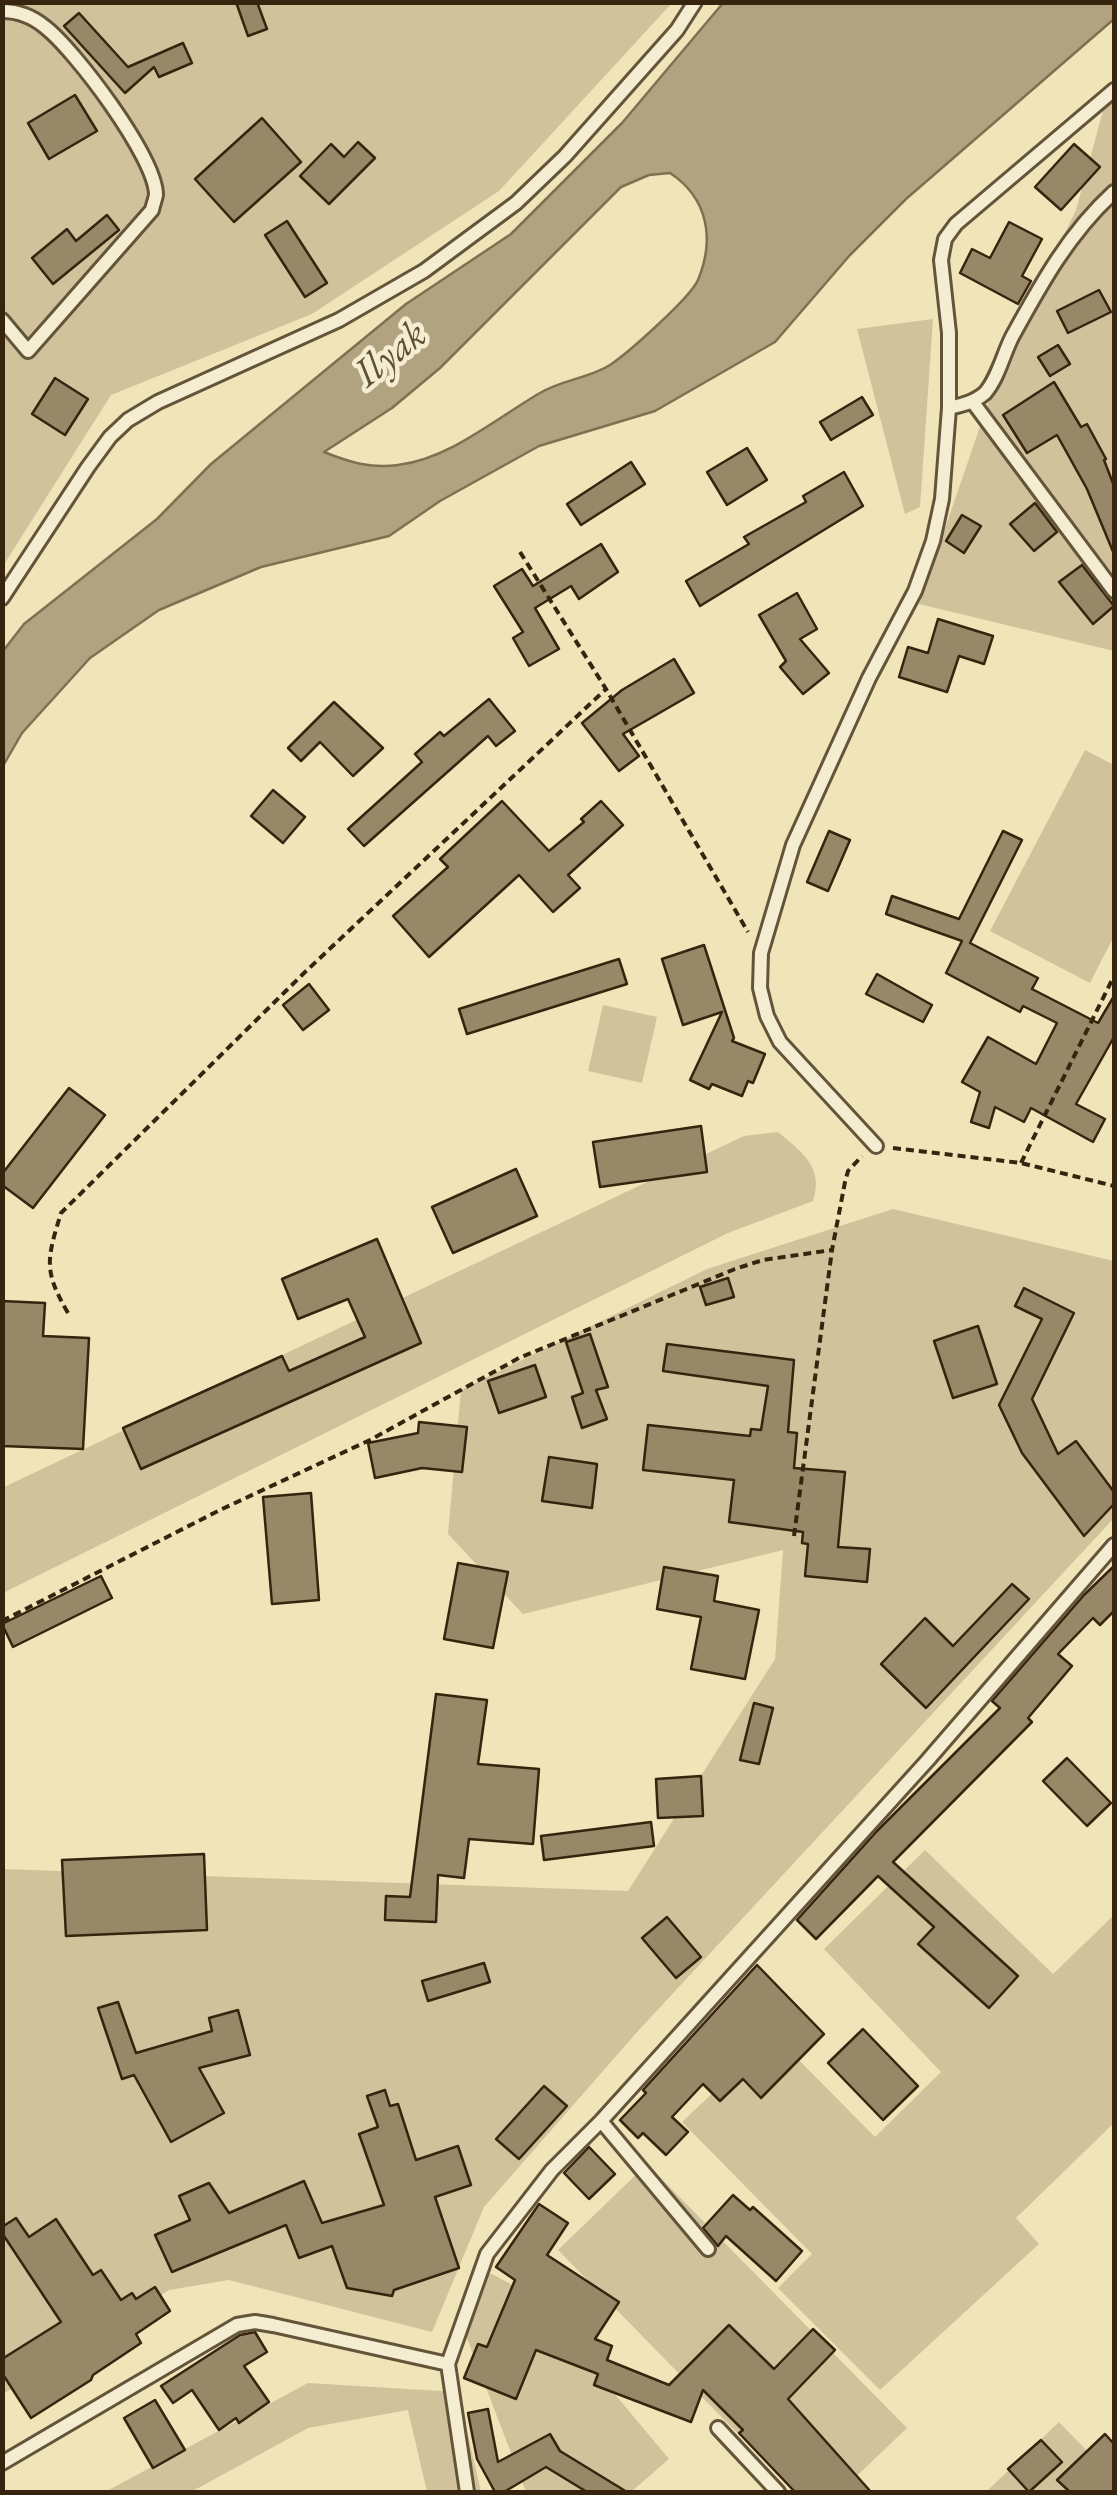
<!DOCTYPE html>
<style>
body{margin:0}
#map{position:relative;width:1117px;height:2495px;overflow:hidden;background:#f0e4b9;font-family:"EB Garamond",serif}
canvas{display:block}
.frame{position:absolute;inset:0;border:5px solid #36240e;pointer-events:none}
</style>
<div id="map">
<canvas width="1117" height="2495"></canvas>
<div class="frame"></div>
</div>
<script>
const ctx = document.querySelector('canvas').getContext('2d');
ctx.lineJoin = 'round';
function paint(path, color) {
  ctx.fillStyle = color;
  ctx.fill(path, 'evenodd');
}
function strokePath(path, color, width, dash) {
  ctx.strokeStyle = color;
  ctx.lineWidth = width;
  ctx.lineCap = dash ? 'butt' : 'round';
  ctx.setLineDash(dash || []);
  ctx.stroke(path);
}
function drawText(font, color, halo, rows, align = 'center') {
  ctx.font = font + ' "EB Garamond",serif';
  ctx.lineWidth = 9;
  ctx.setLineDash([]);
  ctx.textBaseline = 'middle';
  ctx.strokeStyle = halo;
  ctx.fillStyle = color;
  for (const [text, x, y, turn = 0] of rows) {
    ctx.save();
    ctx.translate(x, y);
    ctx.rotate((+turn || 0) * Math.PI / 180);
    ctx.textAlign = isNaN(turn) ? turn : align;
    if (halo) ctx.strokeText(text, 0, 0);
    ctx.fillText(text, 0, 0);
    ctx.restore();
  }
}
paint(new Path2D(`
 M2,3H672L499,191L312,314L111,395L3,566Z
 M1114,97V651L919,604L1005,354L1076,210L1104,107Z
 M933,319L920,507L905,514L857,329Z
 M1085,750L1114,765V936L1090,983L990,931Z
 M603,1005L657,1017L642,1083L588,1071Z
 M778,1132C802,1152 824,1167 813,1201L728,1233L3,1593L2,1488L744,1136Z
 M893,1209L1114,1261V1518L638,2031L484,2207L432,2332L229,2280L169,2290L3,2394V1869L628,1891L775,1659L783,1550L523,1614L448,1534L461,1390L707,1269Z
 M925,1850L1053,1974L1114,1915V2123L1016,2218L1039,2244L880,2390L778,2288L812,2254L682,2122L774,2035L875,2137L941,2072L824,1949Z
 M647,2164L907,2428L840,2492H795L558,2250Z
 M490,2273L533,2296L669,2459L631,2492H526L462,2325Z
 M308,2383L458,2392L481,2492H427L408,2410L308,2428L191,2492H105Z
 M1059,2422L1114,2479V2492H986Z`), '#d0c39c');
const water = new Path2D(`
 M723,3L1114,2V19L906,199L850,255L775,342L655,411L539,446L440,501L389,536L261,567L159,610L90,658L22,733L3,766V651L24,624L157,519L211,464L406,304L511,234L622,123ZM670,173C708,198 715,239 698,280C690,298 628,353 610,365C590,378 561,380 540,393C495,419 451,458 398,465C371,469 349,462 324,452L392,408L440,368L621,187L649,175Z`);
paint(water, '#b1a37f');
strokePath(water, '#807052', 2.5);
const building = new Path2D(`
 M236,2H257L267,29L248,36Z
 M79,13L128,67L183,43L192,63L159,77L154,67L125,93L64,26Z
 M75,95L97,131L49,159L28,123Z
 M262,118L301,162L234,222L195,179Z
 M358,142L375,158L329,204L300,176L331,144L344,157Z
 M1074,144L1100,167L1061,210L1035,187Z
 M107,215L119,230L53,284L32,258L67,229L76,241Z
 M287,221L327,283L305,297L265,235Z
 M1009,222L1042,239L1022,276L1031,281L1018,304L960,273L972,249L990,258Z
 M1099,290L1111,312L1068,333L1057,311Z
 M1058,345L1070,364L1050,376L1038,357Z
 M55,378L88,399L65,435L32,414Z
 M1054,382L1081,427L1087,424L1106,459L1104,460L1114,486V554L1087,489L1057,435L1027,453L1003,415Z
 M862,397L873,415L831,440L820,422Z
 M747,448L767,480L727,505L707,472Z
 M631,462L645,484L581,525L567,504Z
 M844,472L863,506L700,606L686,581L749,544L744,537L806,502L803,496Z
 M1035,503L1057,532L1034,551L1010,524Z
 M962,515L981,526L964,553L946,541Z
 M601,544L618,572L579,599L571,586L535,608L559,649L529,666L513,638L523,632L494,586L522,569L533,586Z
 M1082,565L1114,606L1093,624L1059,582Z
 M797,593L817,629L800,639L829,673L803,694L780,667L786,661L759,615Z
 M938,619L993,636L984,664L959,656L947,692L899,677L908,647L928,653Z
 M674,659L694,693L623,734L639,756L619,771L582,723L622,690Z
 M489,699L515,731L496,746L488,736L364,846L348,829L422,762L415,754L440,732L444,736Z
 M334,702L383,748L353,776L320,742L301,761L288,748Z
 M273,790L305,817L283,843L251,816Z
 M502,801L549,851L584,822L581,819L601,801L623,825L568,875L580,888L553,912L519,875L429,957L393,916L448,867L440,859Z
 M829,831L850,840L828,891L807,882Z
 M1003,831L1022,840L970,943L1038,978L1032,989L1098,1023L1114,996V1037L1076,1104L1105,1119L1093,1142L1031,1108L1024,1122L995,1107L989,1128L971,1122L980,1092L962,1082L988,1037L1036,1064L1057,1023L1023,1006L1020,1012L946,973L962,941L886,914L892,896L959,919Z
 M704,945L734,1038L732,1041L765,1054L753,1083L748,1081L742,1096L712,1084L709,1089L690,1080L722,1012L683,1025L662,959Z
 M619,959L627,984L467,1034L459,1009Z
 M877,974L932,1005L923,1022L866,994Z
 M309,984L329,1010L303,1030L283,1005Z
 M69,1088L105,1115L33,1208L2,1185V1174Z
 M701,1126L707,1172L600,1187L593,1142Z
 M516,1169L537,1216L453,1253L432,1207Z
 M377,1239L421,1343L141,1469L123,1428L282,1356L289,1371L365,1337L348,1299L298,1319L282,1279Z
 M728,1278L734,1297L706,1305L700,1287Z
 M1024,1288L1074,1313L1032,1399L1058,1454L1076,1441L1114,1492V1504L1084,1536L1022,1453L999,1405L1042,1319L1015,1306Z
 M2,1301L45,1303L43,1336L89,1338L83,1449L2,1446Z
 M978,1326L997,1384L953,1398L934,1341Z
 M590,1334L608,1387L596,1390L607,1419L582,1428L572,1397L583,1393L566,1342Z
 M667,1344L794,1360L788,1432L797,1433L794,1468L845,1472L838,1547L870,1549L867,1582L805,1576L808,1544L802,1543L803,1532L729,1522L734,1480L643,1470L648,1425L750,1436L751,1429L761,1430L768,1386L663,1371Z
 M535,1365L546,1397L499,1413L488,1381Z
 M419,1422L467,1427L462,1472L422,1468L375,1478L368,1443L418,1433Z
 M549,1457L597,1464L592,1508L542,1501Z
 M311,1493L319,1600L272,1604L263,1497Z
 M458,1563L508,1572L493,1648L444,1639Z
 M1114,1566V1611L1100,1625L1093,1618L1058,1654L1072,1666L1028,1718L1032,1722L893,1862L1018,1976L989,2008L918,1944L934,1927L878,1876L816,1939L797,1920L877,1831L1000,1708L992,1701L1084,1595Z
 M664,1567L718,1576L714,1601L759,1610L745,1679L691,1669L701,1617L657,1609Z
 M101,1576L112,1598L13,1647L2,1624Z
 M1012,1584L1029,1599L926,1708L881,1664L925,1618L953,1646Z
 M436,1694L487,1700L478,1764L539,1769L533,1844L469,1839L464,1878L438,1875L436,1922L385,1920L386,1896L410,1897Z
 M754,1703L773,1708L759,1764L740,1760Z
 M1067,1758L1111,1803L1087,1826L1043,1781Z
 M701,1776L703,1816L658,1818L656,1779Z
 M651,1822L654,1846L544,1860L541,1836Z
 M204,1854L207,1930L66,1936L62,1860Z
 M667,1917L701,1957L676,1978L642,1938Z
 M484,1963L490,1982L428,2001L422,1981Z
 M757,1965L824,2034L761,2098L743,2079L720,2101L703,2084L672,2117L688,2132L666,2155L643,2133L638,2138L620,2120L646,2093L643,2090Z
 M118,2002L136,2053L212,2031L209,2018L238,2010L250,2055L199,2068L224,2113L171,2142L134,2075L122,2079L98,2008Z
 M863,2029L918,2086L883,2120L828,2063Z
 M544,2086L567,2106L519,2159L496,2139Z
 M385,2090L390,2106L398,2104L416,2160L458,2146L471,2185L435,2197L459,2268L394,2290L392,2296L347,2288L332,2246L299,2258L286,2225L172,2272L155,2235L190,2220L179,2196L209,2183L229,2213L304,2181L322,2223L384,2205L359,2134L378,2127L367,2096Z
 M589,2147L615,2174L589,2199L564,2173Z
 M733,2195L750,2210L753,2207L802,2251L776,2281L726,2236L718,2246L703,2228Z
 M539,2204L568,2223L547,2255L619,2302L595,2339L612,2346L607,2360L669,2385L729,2325L774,2369L813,2329L835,2350L788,2399L871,2492H795L739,2433L743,2430L703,2390L691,2422L594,2385L598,2374L536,2350L516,2399L464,2378L478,2344L487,2347L515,2280L496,2267Z
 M16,2218L29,2237L56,2219L93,2275L101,2270L121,2300L132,2293L136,2299L155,2287L170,2311L136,2334L141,2343L93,2375L91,2380L31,2418L2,2373V2359L61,2322L2,2233V2227Z
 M255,2332L267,2352L244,2366L269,2402L239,2423L236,2418L219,2430L192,2390L173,2403L161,2386L240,2335Z
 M155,2400L185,2450L153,2468L124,2418Z
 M488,2409L498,2462L550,2434L560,2451L627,2492H587L546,2467L504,2492H495L477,2459L468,2413Z
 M1105,2434L1114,2444V2492H1070L1057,2480Z
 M1041,2440L1062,2462L1029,2492L1008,2469Z`);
paint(building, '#978867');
strokePath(building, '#36240e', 2.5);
const lane = new Path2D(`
 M2,11C18,11 33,17 45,27C75,50 156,158 156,195C155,200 153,205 152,210L28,351L2,320
 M972,401L1114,591
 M949,408C961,405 975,402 985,393C998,378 1003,355 1012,337C1041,284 1069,233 1114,192
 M2,598L88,467L110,437L128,420L158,402L339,320L424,271L516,203L565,156L677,30L695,2
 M876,1146L780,1042L767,1016L760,988L761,953L793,845L869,678L915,591L933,541L942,499L949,408V333L941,260L945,239L956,224L1114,90
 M601,2121L708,2249
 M718,2428L778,2492
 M2,2463L237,2325L255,2322L273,2325L448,2364
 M467,2492L448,2364L487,2254L552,2170L601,2121L927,1761L1114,1545`);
strokePath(lane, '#645439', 18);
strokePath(new Path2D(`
 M520,552L606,689L748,932
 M893,1148L1021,1163L1114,1186
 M1021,1163L1114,976
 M68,1313C43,1270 47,1259 61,1213L303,974L606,689
 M794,1536L832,1250
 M2,1621L222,1509L370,1440L519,1358L735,1269L763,1260L832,1250L845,1182L848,1171L862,1156`), '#36240e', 4, [8, 5]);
strokePath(lane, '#f5edd2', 12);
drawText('italic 40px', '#615036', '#f5edd2', [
 ["Ilyak",391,355,-39]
]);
</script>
